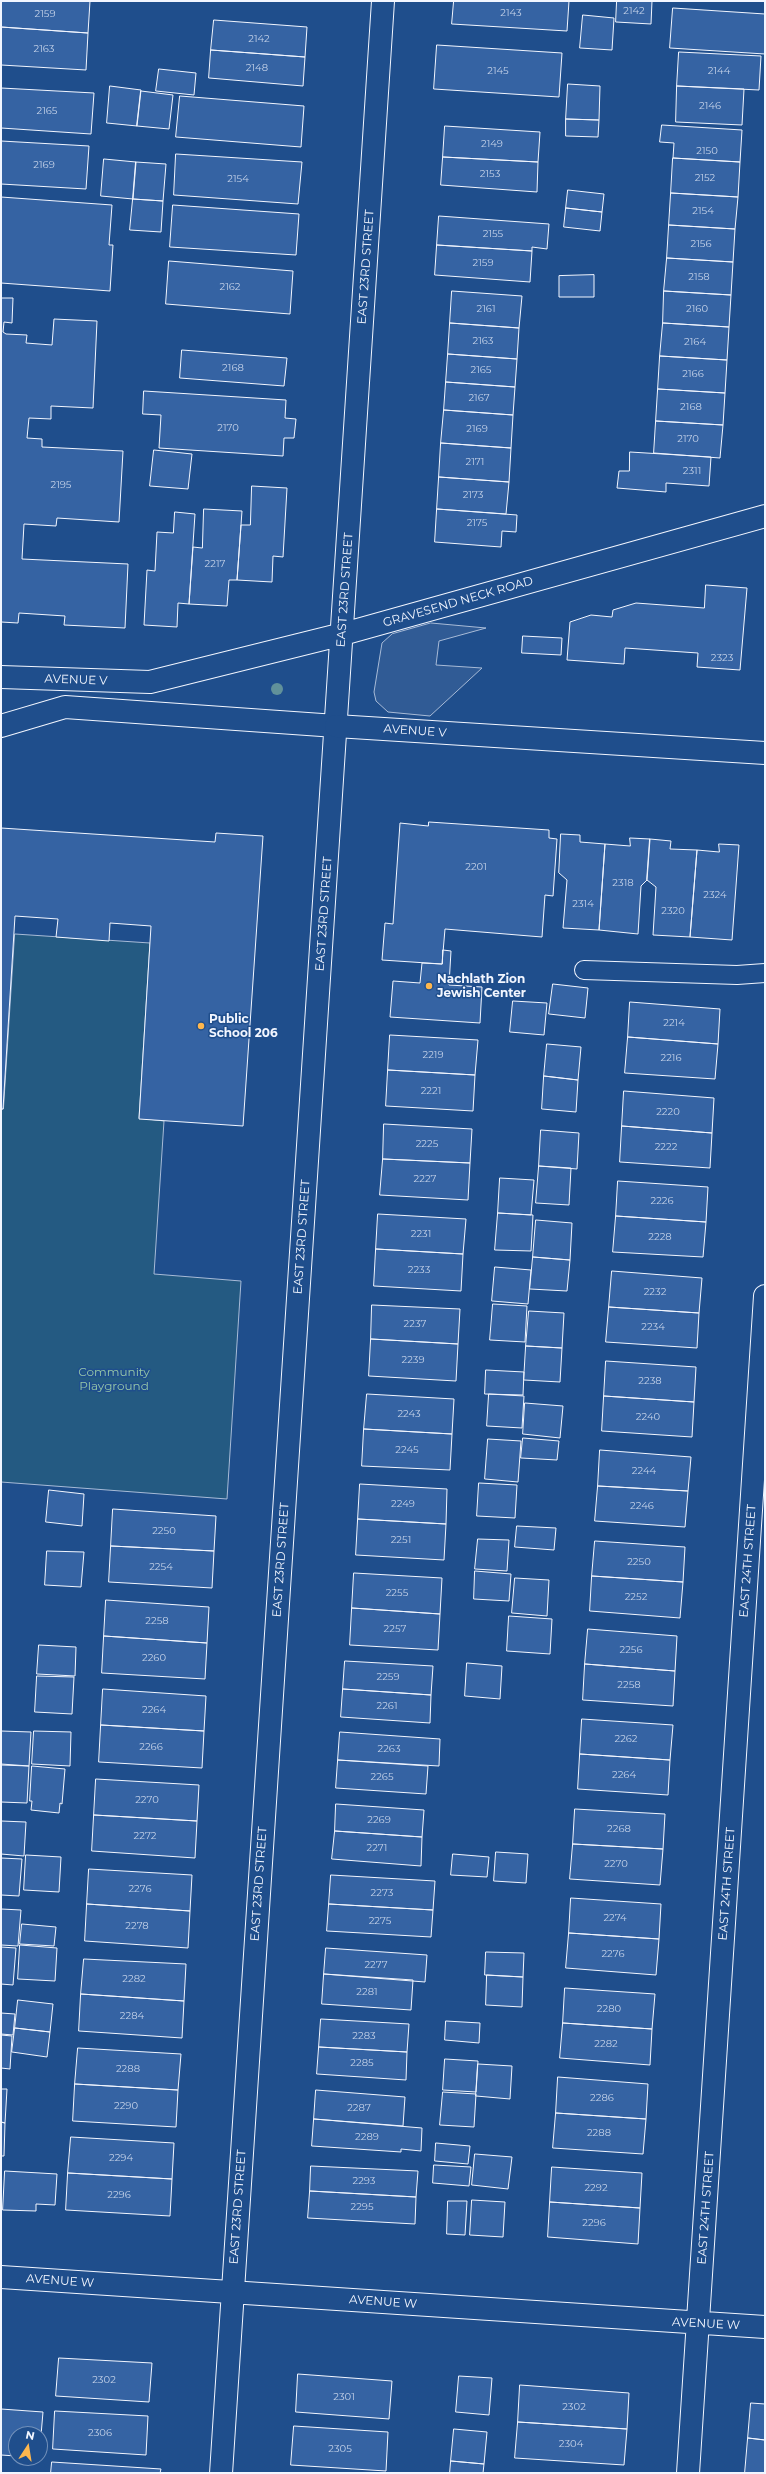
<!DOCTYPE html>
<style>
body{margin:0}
#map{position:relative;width:766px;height:2474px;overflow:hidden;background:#1f4e8c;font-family:Montserrat,sans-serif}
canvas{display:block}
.frame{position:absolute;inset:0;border:2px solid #f2f6ff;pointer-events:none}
.north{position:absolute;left:8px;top:2426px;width:40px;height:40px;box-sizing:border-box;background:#1f4e8c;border:1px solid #7391ba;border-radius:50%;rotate:12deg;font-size:11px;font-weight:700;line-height:16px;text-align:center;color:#f2f6ff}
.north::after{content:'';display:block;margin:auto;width:14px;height:18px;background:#ffb74d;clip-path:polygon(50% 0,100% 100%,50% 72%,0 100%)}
</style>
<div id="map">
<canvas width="766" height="2474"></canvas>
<div class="frame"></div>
<div class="north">N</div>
</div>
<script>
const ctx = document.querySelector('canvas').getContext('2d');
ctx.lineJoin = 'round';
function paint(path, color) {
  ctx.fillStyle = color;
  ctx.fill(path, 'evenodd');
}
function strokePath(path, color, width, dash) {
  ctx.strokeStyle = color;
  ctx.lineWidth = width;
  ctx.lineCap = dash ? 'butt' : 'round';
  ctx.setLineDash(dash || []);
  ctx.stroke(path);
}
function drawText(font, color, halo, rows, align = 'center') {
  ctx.font = font + ' Montserrat,sans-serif';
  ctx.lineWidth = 3;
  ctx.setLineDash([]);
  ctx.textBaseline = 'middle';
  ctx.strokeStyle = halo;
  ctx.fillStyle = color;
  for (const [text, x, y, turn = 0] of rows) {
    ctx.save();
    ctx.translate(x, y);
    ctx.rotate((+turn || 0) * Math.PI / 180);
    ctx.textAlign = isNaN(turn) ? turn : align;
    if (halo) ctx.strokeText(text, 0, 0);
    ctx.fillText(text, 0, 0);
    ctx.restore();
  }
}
const green = new Path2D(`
 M15,934L150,943L139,1118L164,1121L154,1274L241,1281L227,1499L1,1482V1109H3Z`);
paint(green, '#245a82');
strokePath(green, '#a8bbd7', 1);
const parking = new Path2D(`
 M431,623L486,628L439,641L436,665L482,668L430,716L388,712L376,701L374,692L382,643L392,634Z`);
paint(parking, '#305b95');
strokePath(parking, '#a8bbd7', 1);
const building = new Path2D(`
 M1,1H90L88,33L1,27Z
 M454,1H569L567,31L452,24Z
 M617,1H652L651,24L616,22Z
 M673,8L765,14V54L670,48Z
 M583,15L614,18L612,50L580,48Z
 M214,20L307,27L305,57L211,50Z
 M1,27L88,33L86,70L1,65Z
 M437,45L562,53L559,97L434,89Z
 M211,50L305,57L303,86L209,78Z
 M679,52L761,56L759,90L677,86Z
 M159,69L196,73L194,95L156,91Z
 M568,84L600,86L599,120L566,119Z
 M110,86L141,90L137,126L107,123Z
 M677,86L744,89L742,125L676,122Z
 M1,88L94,93L91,134L1,128Z
 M141,91L173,95L169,129L137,126Z
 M180,96L304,106L301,147L176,137Z
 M566,119L599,120L598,137L566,136Z
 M662,125L742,130L740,162L673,158L674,143L660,142Z
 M445,126L540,132L538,162L443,157Z
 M1,141L89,146L86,189L1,184Z
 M176,154L302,162L298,204L174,195Z
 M443,157L538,162L537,192L441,185Z
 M673,158L740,162L738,197L671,193Z
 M104,159L136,162L133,199L101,196Z
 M136,162L166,164L163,201L133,199Z
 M568,190L604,194L602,212L566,208Z
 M671,193L738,197L735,229L669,225Z
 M1,197L112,205L109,245H113L110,291L1,283Z
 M133,199L163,201L161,232L130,230Z
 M173,205L299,214L296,255L170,247Z
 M566,208L602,212L600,231L564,227Z
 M439,216L549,224L547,249L532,247V251L437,245Z
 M669,225L735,229L733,262L667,258Z
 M437,245L532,251L530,282L435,275Z
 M667,258L733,262L731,295L664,291Z
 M169,261L293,271L290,314L166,304Z
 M594,275V297H559V276Z
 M452,291L522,296L519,328L450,323Z
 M664,291L731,295L729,327L663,323Z
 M1,298H13L12,323L4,322L3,332L6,334L27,335L26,343L52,345L54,319L97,321L93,408L51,406V419L29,418L27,438L42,439V447L123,451L119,522L57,518L56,526L24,524L22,559L128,564L125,628L64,625L65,616L19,613L18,623L1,622Z
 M450,323L519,328L517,359L448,354Z
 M663,323L729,327L727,360L660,356Z
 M182,350L287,358L284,386L180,378Z
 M448,354L517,359L515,387L446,382Z
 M660,356L727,360L725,393L658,389Z
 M446,382L515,387L513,415L444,410Z
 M658,389L725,393L723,425L656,421Z
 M144,391L286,400L285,418L296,419L294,438H284L283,456L159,448L161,415L143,414Z
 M444,410L513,415L511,448L441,443Z
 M656,421L723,425L720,458L654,453Z
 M441,443L511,448L509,482L439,477Z
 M154,450L192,454L188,489L150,486Z
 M630,452L711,457L709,486L666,483V492L617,488L619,471H629Z
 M439,477L509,482L506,514L437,509Z
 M252,486L287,488L283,557L273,556L272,582L237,580L241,525H250Z
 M204,509L242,511L237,580H229L227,606L189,604L193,547L202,548Z
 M437,509L517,515L516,532L502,531L501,547L435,542Z
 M175,512L195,514L189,604L178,603L177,627L144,625L147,570L155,571L157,532L173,533Z
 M706,585L747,588L740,670L697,667L698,653L625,648L624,664L567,660L570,622L591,615L612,617L613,610L636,603L704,608Z
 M523,636L562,638L561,655L522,653Z
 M429,822L549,830V838L557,839L553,896L545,895L542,937L445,929L442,964L382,960L385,923L393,924L400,823L428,826Z
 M1,828L215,842L216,833L263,836L243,1126L139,1119L151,926L110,923L109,941L56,937L58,919L15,916L3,1109H1Z
 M561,834L580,835V842L605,844L599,930L563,928L567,880L559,873Z
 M630,838L650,839L647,880L641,886L638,934L599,930L605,844L630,846Z
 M650,839L671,841L670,849L697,850L690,937L653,935L656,887L647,880Z
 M719,844L739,845L732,940L690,937L697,850L719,852Z
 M443,950L451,951L449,985L482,987L480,1023L390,1017L393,981L420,983L422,963L442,964Z
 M553,984L588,988L585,1018L549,1014Z
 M513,1001L547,1003L544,1035L510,1032Z
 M630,1002L720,1009L718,1044L628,1037Z
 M390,1035L478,1040L475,1075L388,1070Z
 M628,1037L718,1044L715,1079L625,1073Z
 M547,1044L581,1047L578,1080L544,1076Z
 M388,1070L475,1075L473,1111L386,1106Z
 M544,1076L578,1080L576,1112L542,1109Z
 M624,1091L714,1098L712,1133L622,1126Z
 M384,1124L472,1129L470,1163L383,1159Z
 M622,1126L712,1133L710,1168L620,1162Z
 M541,1130L579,1133L577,1169L539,1166Z
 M383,1159L470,1163L468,1200L380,1195Z
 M539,1166L571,1168L569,1205L536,1203Z
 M500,1178L534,1180L531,1215L498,1213Z
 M618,1181L708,1187L706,1222L616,1216Z
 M498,1213L533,1215L531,1251L495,1250Z
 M378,1214L466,1219L463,1254L376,1249Z
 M616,1216L706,1222L703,1257L613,1252Z
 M536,1220L572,1223L570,1260L533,1257Z
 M376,1249L463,1254L461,1291L374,1286Z
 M533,1257L570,1260L567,1291L530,1289Z
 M495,1267L531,1270L528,1304L492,1301Z
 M612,1271L702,1278L699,1313L609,1307Z
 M493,1304L527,1306L525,1342L490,1340Z
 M372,1305L460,1309L458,1344L371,1339Z
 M609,1307L699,1313L697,1348L606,1342Z
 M529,1311L564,1313L562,1348L526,1346Z
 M371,1339L458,1344L456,1381L369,1376Z
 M526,1346L562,1348L560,1382L524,1380Z
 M606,1361L696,1367L694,1402L604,1396Z
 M486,1370L524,1372L523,1395L485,1394Z
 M367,1394L454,1399L452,1434L364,1429Z
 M489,1394L524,1396L522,1428L487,1426Z
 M604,1396L694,1402L692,1437L602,1431Z
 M525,1403L563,1406L560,1438L523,1434Z
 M364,1429L452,1434L450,1470L362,1466Z
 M523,1438L559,1441L557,1460L521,1458Z
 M488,1439L521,1441L518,1482L485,1479Z
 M600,1450L691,1457L688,1491L598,1486Z
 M479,1483L517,1485L515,1518L477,1516Z
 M360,1484L447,1489L446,1524L358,1519Z
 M598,1486L688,1491L685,1527L595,1521Z
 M49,1490L84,1494L82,1526L46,1522Z
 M113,1509L216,1516L214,1551L111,1546Z
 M358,1519L446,1524L444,1560L356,1555Z
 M517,1526L556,1528L554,1550L515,1547Z
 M478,1539L509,1540L507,1571L475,1569Z
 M595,1541L685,1547L683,1582L592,1576Z
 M111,1546L214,1551L212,1588L109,1582Z
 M47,1551L84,1552L81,1587L45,1585Z
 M475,1571L511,1574L509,1601L474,1599Z
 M354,1573L442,1578L440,1614L352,1608Z
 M592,1576L683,1582L680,1618L590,1611Z
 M515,1578L549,1580L547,1616L512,1613Z
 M106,1600L209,1607L207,1643L104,1636Z
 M352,1608L440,1614L438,1650L350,1645Z
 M509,1616L552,1619L550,1654L507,1651Z
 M588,1629L677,1636L675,1671L585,1664Z
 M104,1636L207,1643L205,1679L102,1673Z
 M39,1645L76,1647L75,1676L37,1674Z
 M345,1661L433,1666L431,1695L343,1689Z
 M467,1663L502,1666L500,1699L465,1696Z
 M585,1664L675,1671L673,1706L583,1700Z
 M37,1676L74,1677L72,1714L35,1712Z
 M103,1689L206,1696L204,1731L101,1725Z
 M343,1689L431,1695L430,1723L341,1717Z
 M582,1719L673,1725L670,1760L580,1754Z
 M101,1725L204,1731L202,1768L99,1762Z
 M1,1731L31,1732L29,1766L1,1764Z
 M34,1731L71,1732L70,1766L32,1764Z
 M340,1732L440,1739L439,1766L338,1760Z
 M580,1754L670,1760L668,1795L578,1789Z
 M338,1760L428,1766L426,1794L336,1788Z
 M1,1765L29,1766L27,1803L1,1802Z
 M32,1766L65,1769L62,1804L60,1803L59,1813L31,1810L32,1801H30Z
 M96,1779L199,1785L197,1821L94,1815Z
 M336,1804L424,1810L422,1837L335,1831Z
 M575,1809L665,1814L663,1849L573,1844Z
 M94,1815L197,1821L195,1858L92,1851Z
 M1,1821L26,1822L24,1856L1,1854Z
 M335,1831L422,1837L421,1866L332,1859Z
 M573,1844L663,1849L660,1885L570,1879Z
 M496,1852L528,1854L526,1883L494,1881Z
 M453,1854L489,1857L487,1877L451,1875Z
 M26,1855L61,1857L59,1892L24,1890Z
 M1,1858L22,1859L19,1896L1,1895Z
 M89,1869L192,1875L190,1911L87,1904Z
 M331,1875L435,1881L433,1910L329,1904Z
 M571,1898L661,1904L659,1939L569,1933Z
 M87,1904L190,1911L188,1948L85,1941Z
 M329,1904L433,1910L431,1937L327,1931Z
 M1,1909L21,1910L18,1946L1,1945Z
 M22,1924L56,1927L54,1946L20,1944Z
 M569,1933L659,1939L656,1975L566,1968Z
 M20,1945L57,1948L55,1981L18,1979Z
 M1,1947L16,1948L13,1985L1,1984Z
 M326,1948L427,1955L425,1982L324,1974Z
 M486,1952L524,1953L523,1977L485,1975Z
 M84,1959L186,1964L184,2001L81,1994Z
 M324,1974L413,1980L411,2010L322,2004Z
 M487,1975L523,1977L522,2007L486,2005Z
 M565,1988L655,1994L652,2029L563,2023Z
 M81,1994L184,2001L182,2038L79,2031Z
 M18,2000L53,2004L50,2032L15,2028Z
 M1,2013L15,2014L13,2035L1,2034Z
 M321,2019L409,2024L407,2052L319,2047Z
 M446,2021L480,2023L479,2043L445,2040Z
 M563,2023L652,2029L650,2065L560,2058Z
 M15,2028L50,2032L47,2057L12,2052Z
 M1,2035L12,2036L10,2069L1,2068Z
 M319,2047L407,2052L406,2080L317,2074Z
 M78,2048L181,2054L178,2090L75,2084Z
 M445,2059L478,2061L476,2092L443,2090Z
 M478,2064L512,2066L510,2099L476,2096Z
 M558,2077L648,2084L646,2119L556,2113Z
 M75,2084L178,2090L176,2127L73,2121Z
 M1,2089H7L5,2123L1,2122Z
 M316,2090L405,2097L403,2126L314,2119Z
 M443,2092L476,2094L474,2127L440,2125Z
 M556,2113L646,2119L643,2154L553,2148Z
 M314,2119L422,2128L421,2151L401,2149V2152L312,2146Z
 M1,2122L5,2123L4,2156H1Z
 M71,2137L174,2143L172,2179L68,2173Z
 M436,2143L470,2146L468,2164L435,2161Z
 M475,2154L512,2157L508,2189L472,2185Z
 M434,2165L471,2167L469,2186L433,2183Z
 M311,2166L418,2171L416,2197L310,2191Z
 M552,2167L642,2173L640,2208L550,2202Z
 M5,2171L57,2174L55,2205L36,2204V2211L3,2210Z
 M68,2173L172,2179L170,2216L66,2210Z
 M310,2191L416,2197L415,2224L308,2218Z
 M472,2200L505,2202L503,2237L470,2235Z
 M448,2201H467L465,2235L447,2234Z
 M550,2202L640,2208L638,2244L548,2237Z
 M59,2358L152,2363L149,2402L56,2396Z
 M298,2374L392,2381L389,2419L296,2412Z
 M459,2376L492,2378L489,2415L456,2412Z
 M520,2385L629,2393L627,2429L518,2422Z
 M751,2403L765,2404V2440L748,2438Z
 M1,2409L43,2412L40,2447V2434H16V2456L1,2455Z
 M55,2411L148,2416L146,2455L53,2449Z
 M518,2422L627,2429L624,2465L515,2458Z
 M294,2426L388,2432L386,2471L291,2465Z
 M454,2429L487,2432L484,2464L451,2461Z
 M748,2438L765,2440V2473H745Z
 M451,2461L484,2464L483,2473H450Z
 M52,2462L161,2469L160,2473H51Z`);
paint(building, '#3563a3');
strokePath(building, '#f2f6ff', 1);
const lane = new Path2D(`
 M584,970L737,975L765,973`);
const street = new Path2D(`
 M1,677L150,682L343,634L765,516
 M1,726L65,707L336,726
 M1,2277L765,2327
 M221,2473L383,1
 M688,2473L765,1296`);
const secondary = new Path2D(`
 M336,726L765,753`);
strokePath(lane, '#f2f6ff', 20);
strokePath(street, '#f2f6ff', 24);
strokePath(secondary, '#f2f6ff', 24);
strokePath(lane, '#1f4e8c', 18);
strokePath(street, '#1f4e8c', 22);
strokePath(secondary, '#1f4e8c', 22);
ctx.fillStyle = '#61919a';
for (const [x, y] of [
 [277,689]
]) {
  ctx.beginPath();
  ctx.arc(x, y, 6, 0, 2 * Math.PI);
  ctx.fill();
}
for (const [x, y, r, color] of [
 [429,986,4,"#ffb74d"],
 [201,1026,4,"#ffb74d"]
]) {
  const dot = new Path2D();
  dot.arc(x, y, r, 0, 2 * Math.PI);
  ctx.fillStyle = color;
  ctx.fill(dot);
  strokePath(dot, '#1f4e8c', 1.5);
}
drawText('10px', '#c3d1e8', null, [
 ["2142",634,11],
 ["2143",511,13],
 ["2159",45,14],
 ["2142",259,39],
 ["2163",44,49],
 ["2148",257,68],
 ["2145",498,71],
 ["2144",719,71],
 ["2146",710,106],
 ["2165",47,111],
 ["2149",492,144],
 ["2150",707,151],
 ["2169",44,165],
 ["2153",490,174],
 ["2152",705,178],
 ["2154",238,179],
 ["2154",703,211],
 ["2155",493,234],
 ["2156",701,244],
 ["2159",483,263],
 ["2158",699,277],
 ["2162",230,287],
 ["2161",486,309],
 ["2160",697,309],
 ["2163",483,341],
 ["2164",695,342],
 ["2168",233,368],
 ["2165",481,370],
 ["2166",693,374],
 ["2167",479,398],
 ["2168",691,407],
 ["2170",228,428],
 ["2169",477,429],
 ["2170",688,439],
 ["2171",475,462],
 ["2311",692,471],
 ["2195",61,485],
 ["2173",473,495],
 ["2175",477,523],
 ["2217",215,564],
 ["2323",722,658],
 ["2201",476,867],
 ["2318",623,883],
 ["2324",715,895],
 ["2314",583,904],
 ["2320",673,911],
 ["2214",674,1023],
 ["2219",433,1055],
 ["2216",671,1058],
 ["2221",431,1091],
 ["2220",668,1112],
 ["2225",427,1144],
 ["2222",666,1147],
 ["2227",425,1179],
 ["2226",662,1201],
 ["2231",421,1234],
 ["2228",660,1237],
 ["2233",419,1270],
 ["2232",655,1292],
 ["2237",415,1324],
 ["2234",653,1327],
 ["2239",413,1360],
 ["2238",650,1381],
 ["2243",409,1414],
 ["2240",648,1417],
 ["2245",407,1450],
 ["2244",644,1471],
 ["2249",403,1504],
 ["2246",642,1506],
 ["2250",164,1531],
 ["2251",401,1540],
 ["2250",639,1562],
 ["2254",161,1567],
 ["2255",397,1593],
 ["2252",636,1597],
 ["2258",157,1621],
 ["2257",395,1629],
 ["2256",631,1650],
 ["2260",154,1658],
 ["2259",388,1677],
 ["2258",629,1685],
 ["2261",387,1706],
 ["2264",154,1710],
 ["2262",626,1739],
 ["2266",151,1747],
 ["2263",389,1749],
 ["2264",624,1775],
 ["2265",382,1777],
 ["2270",147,1800],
 ["2269",379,1820],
 ["2268",619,1829],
 ["2272",145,1836],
 ["2271",377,1848],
 ["2270",616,1864],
 ["2276",140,1889],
 ["2273",382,1893],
 ["2274",615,1918],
 ["2275",380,1921],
 ["2278",137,1926],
 ["2276",613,1954],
 ["2277",376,1965],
 ["2282",134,1979],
 ["2281",367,1992],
 ["2280",609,2009],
 ["2284",132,2016],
 ["2283",364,2036],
 ["2282",606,2044],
 ["2285",362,2063],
 ["2288",128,2069],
 ["2286",602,2098],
 ["2290",126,2106],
 ["2287",359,2108],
 ["2288",599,2133],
 ["2289",367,2137],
 ["2294",121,2158],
 ["2293",364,2181],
 ["2292",596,2188],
 ["2296",119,2195],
 ["2295",362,2207],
 ["2296",594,2223],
 ["2302",104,2380],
 ["2301",344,2397],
 ["2302",574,2407],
 ["2306",100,2433],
 ["2304",571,2444],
 ["2305",340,2449]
]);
drawText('12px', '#f2f6ff', '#1f4e8c', [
 ["EAST 23RD STREET",366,267,-86],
 ["EAST 23RD STREET",345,590,-86],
 ["GRAVESEND NECK ROAD",458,602,-16],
 ["AVENUE V",76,680,2],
 ["AVENUE V",415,731,4],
 ["EAST 23RD STREET",324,914,-86],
 ["EAST 23RD STREET",302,1237,-86],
 ["EAST 23RD STREET",281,1560,-86],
 ["EAST 24TH STREET",748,1561,-86],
 ["EAST 23RD STREET",259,1884,-86],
 ["EAST 24TH STREET",727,1884,-86],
 ["EAST 23RD STREET",238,2207,-86],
 ["EAST 24TH STREET",706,2208,-86],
 ["AVENUE W",60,2281,4],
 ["AVENUE W",383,2302,4],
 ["AVENUE W",706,2324,3]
]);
drawText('bold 12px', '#f2f6ff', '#1f4e8c', [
 ["Nachlath Zion",437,979],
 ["Jewish Center",437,993],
 ["Public",209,1019],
 ["School 206",209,1033]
], 'left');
drawText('12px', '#97c8a6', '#1f4e8c', [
 ["Community",114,1372],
 ["Playground",114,1386]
]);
</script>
